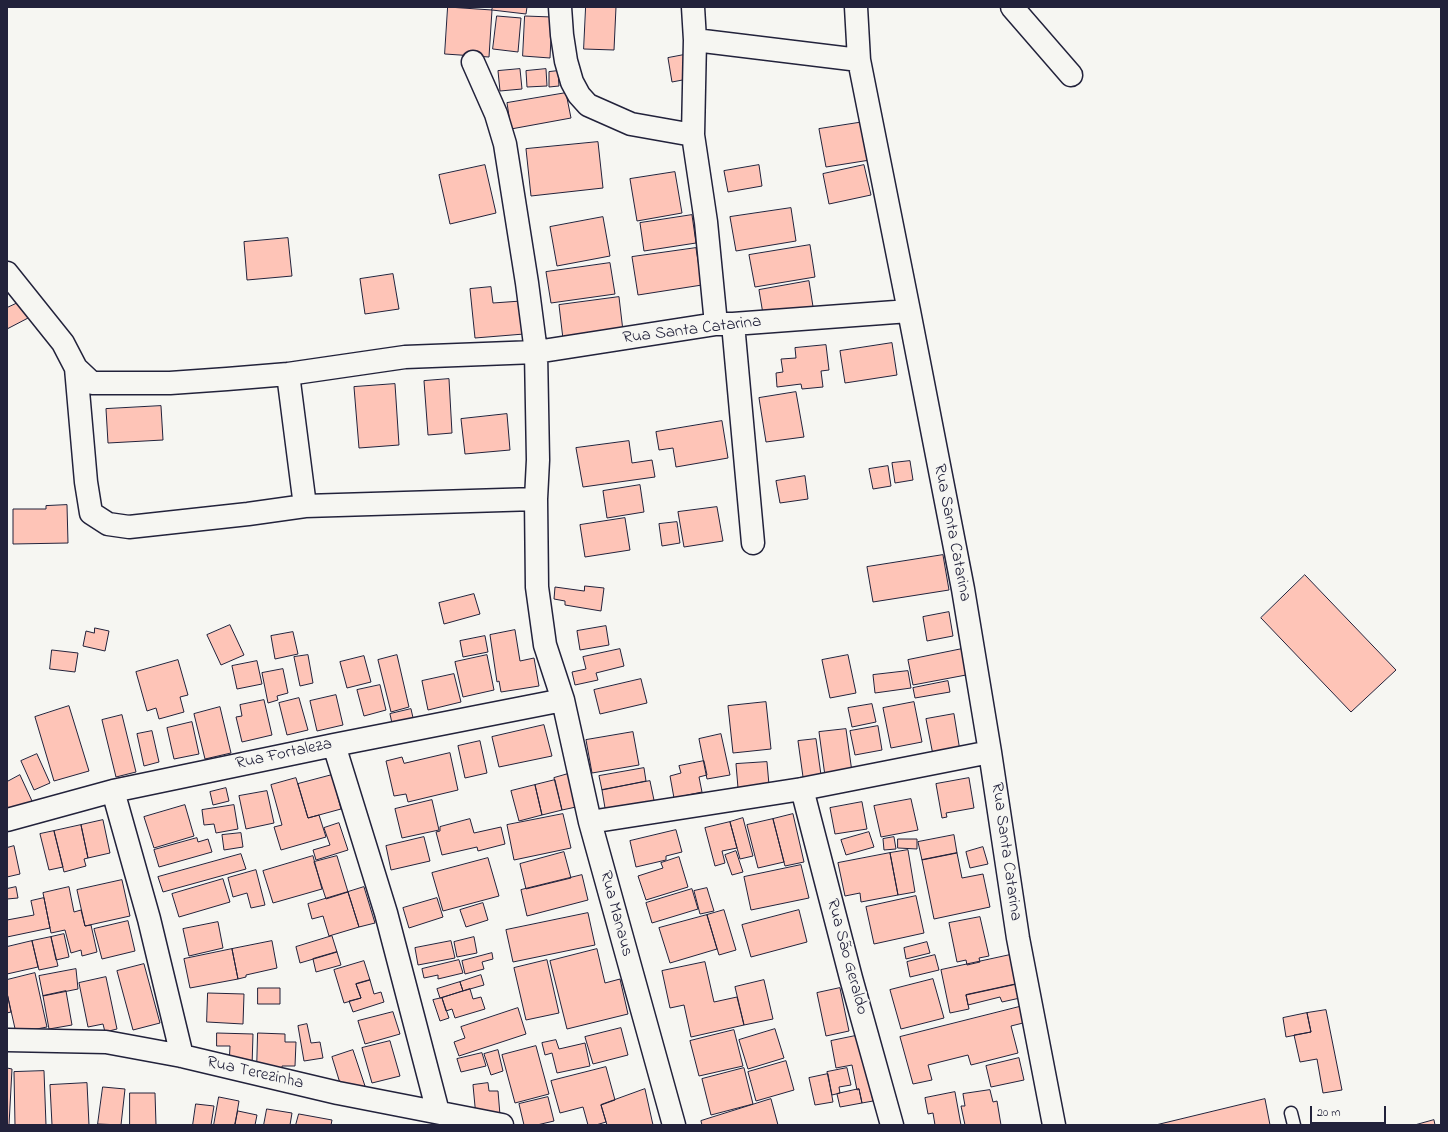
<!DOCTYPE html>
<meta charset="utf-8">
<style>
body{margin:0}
#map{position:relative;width:1448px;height:1132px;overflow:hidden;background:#f6f6f2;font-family:"Indie Flower",sans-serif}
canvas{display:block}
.frame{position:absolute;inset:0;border:8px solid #22223b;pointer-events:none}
.scale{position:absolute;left:1310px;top:1106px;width:76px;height:18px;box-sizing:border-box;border:2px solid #22223b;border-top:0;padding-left:5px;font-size:12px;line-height:14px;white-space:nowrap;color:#22223b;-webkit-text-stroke:3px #f6f6f2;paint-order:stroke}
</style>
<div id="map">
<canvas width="1448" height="1132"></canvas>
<div class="frame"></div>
<div class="scale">20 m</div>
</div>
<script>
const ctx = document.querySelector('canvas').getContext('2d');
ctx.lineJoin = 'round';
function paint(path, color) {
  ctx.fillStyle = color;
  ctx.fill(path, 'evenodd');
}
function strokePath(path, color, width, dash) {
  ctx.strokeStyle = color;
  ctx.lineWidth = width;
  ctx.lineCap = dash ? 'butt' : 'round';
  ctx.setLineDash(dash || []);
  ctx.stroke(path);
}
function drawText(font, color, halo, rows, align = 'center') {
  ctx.font = font + ' "Indie Flower",sans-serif';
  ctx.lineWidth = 4;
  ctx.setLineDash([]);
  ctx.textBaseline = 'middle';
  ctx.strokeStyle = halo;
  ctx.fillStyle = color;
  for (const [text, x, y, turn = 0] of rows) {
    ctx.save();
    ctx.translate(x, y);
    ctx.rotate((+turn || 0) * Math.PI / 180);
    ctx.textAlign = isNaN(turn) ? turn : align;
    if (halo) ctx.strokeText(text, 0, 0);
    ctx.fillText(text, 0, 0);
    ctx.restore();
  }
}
const building = new Path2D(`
 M448,7L492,10L489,57L445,54Z
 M493,7H527L526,14L492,10Z
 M586,7H616L614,50L584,49Z
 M497,16L521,18L518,52L493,49Z
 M525,16L552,17L550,58L523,56Z
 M689,54L693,78L672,82L668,58Z
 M520,69L522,89L500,91L498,71Z
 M546,69L547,86L527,87L526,71Z
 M558,71L559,86L549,87V72Z
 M566,93L571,118L511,129L507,103Z
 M864,122L870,160L826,167L819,129Z
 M598,142L603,188L531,196L526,149Z
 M485,165L496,213L450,224L439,175Z
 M759,165L762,186L728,192L724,171Z
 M864,165L871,195L829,204L823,174Z
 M675,172L682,213L637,221L630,179Z
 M791,208L796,241L736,251L730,217Z
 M692,215L696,243L644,251L640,223Z
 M603,217L610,256L557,266L550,227Z
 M288,238L292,276L247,280L244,242Z
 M810,245L815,277L755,287L749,255Z
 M696,248L702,285L638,295L632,257Z
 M610,263L615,294L551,303L546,272Z
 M393,274L399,309L365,314L360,279Z
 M809,281L814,313L764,320L759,290Z
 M491,287L493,303L521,301L524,334L475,338L470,289Z
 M619,297L623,331L563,339L559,305Z
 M22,301L30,317L7,329V308Z
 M892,343L897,375L845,383L840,351Z
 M826,345L829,370L821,371L823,387L802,389L801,384L777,387L776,373L783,372L781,359L796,358L795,348Z
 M449,379L452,433L428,435L424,381Z
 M395,384L399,445L359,448L354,387Z
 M796,392L804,437L766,442L759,398Z
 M161,406L163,440L108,443L106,409Z
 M507,414L510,450L465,454L461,419Z
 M722,421L728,458L676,467L673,448L659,450L656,432Z
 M629,441L632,463L652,460L655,477L583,487L576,448Z
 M910,461L913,480L895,483L892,463Z
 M888,466L891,486L873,489L869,469Z
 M805,476L808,499L780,503L776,481Z
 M640,485L644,512L607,518L603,491Z
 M67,505L68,543L13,544V509H46V506Z
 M717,507L723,541L684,547L678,512Z
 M625,518L630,550L585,557L580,525Z
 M677,522L680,543L662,546L659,524Z
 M943,555L949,590L873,602L867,567Z
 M1305,575L1396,670L1351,712L1261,618Z
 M585,586L604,588L601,611L565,605V601L554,599L555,587L584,591Z
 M474,594L480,614L444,624L439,603Z
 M949,612L953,636L927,641L923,617Z
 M230,625L244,655L221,665L207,635Z
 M606,626L609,645L580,650L577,631Z
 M95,628L109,631L105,651L83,646L86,631L94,633Z
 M515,630L520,661L534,658L539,686L501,692L499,681L497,682L490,635Z
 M293,632L298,654L275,659L271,636Z
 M485,636L488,652L463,657L460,641Z
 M620,649L624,666L596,673L598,680L575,685L572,672L586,669L583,657Z
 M962,649L966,675L913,685L908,660Z
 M52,650L78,653L75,672L50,669Z
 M308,655L313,683L300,686L294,657Z
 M397,655L409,707L391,712L378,660Z
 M487,655L494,690L463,697L455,662Z
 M848,655L856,693L830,698L822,660Z
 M364,656L371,682L347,688L340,662Z
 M178,660L188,695L180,697L184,712L159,719L156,708L147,711L136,672Z
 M257,661L262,684L237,689L232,666Z
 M283,669L288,693L277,696L278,700L268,703L262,673Z
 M908,671L911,688L875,693L873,675Z
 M454,674L461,702L428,710L422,681Z
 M641,679L647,703L600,714L594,690Z
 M948,681L950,692L915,698L913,688Z
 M380,685L386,710L364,716L357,690Z
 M336,695L343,725L317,731L310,701Z
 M299,698L308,730L287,735L279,703Z
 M264,700L272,735L242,742L236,717L242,716L240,705Z
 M766,702L771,749L733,753L728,706Z
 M914,702L922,742L891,748L883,708Z
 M872,704L876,722L852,727L848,708Z
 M69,706L89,771L54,781L35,717Z
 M220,707L231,753L205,759L194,714Z
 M411,709L414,722L393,728L390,714Z
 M954,714L960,751L933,755L926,719Z
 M122,715L136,772L116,777L102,720Z
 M192,722L199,754L174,759L167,728Z
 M544,725L552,756L499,767L492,737Z
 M878,726L882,750L855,755L850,731Z
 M846,729L852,772L825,776L819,732Z
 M152,731L159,762L144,766L137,734Z
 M633,732L639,765L592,773L586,740Z
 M721,734L730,775L707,779L699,739Z
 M816,739L822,782L804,784L798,741Z
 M480,741L487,773L465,778L458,746Z
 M450,753L458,790L408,802L406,794L394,796L386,761L402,757L404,763Z
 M37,754L50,783L34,790L21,761Z
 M704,761L707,775L699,777L702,792L674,798L670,776L681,773L679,766Z
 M767,762L769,785L738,788L736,764Z
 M644,768L646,781L602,790L599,776Z
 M568,774L576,807L562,810L554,778Z
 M20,775L32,801L7,813V782Z
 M332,775L341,809L308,818L298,784Z
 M296,778L308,818L319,815L326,837L281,850L274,827L282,825L271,785Z
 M969,778L974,808L946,813L947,817L942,818L936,784Z
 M555,780L562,810L542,815L535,785Z
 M650,781L655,805L606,814L602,790Z
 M535,785L542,815L519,821L511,791Z
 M226,788L229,801L213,805L210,792Z
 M267,791L274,823L246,829L239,796Z
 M911,799L918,830L881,837L874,806Z
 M432,800L439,830L402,838L395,809Z
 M862,802L867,829L835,834L830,808Z
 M185,805L194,836L154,848L144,817Z
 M234,805L238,829L216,833L214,824L204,825L202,810Z
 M563,814L571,848L514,860L507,825Z
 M793,814L804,862L785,866L773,819Z
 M743,818L753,856L740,859L730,822Z
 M470,819L474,833L501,827L505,844L478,851L477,847L442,855L436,832L440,831V827Z
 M773,819L784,862L758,868L747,825Z
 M103,820L110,853L88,858L81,825Z
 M730,822L737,848L722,851L725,863L715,866L705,828Z
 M339,823L348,850L316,860L313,850L330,845L324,828Z
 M81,825L88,858L84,859L86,866L64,872L54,831Z
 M676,830L682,852L666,856V860L636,867L630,841Z
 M54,831L63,867L49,870L40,834Z
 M869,832L874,847L846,855L841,840Z
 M241,833L243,847L224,850L222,835Z
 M954,835L957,853L922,860L918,842Z
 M424,837L430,861L391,870L386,846Z
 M894,837L896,849L884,850L883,839Z
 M197,838L198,842L208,839L212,852L159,867L154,850Z
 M898,839H917V849L898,848Z
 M14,846L20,874L7,877V848Z
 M983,847L988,864L970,868L966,852Z
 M908,850L915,892L898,895L890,853Z
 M736,851L743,872L732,875L725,855Z
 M564,852L571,878L526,889L520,864Z
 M890,853L898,895L861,902L860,893L845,896L838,863Z
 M957,853L962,878L983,874L990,907L934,919L922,860Z
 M241,854L246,869L163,892L158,877Z
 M313,856L322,889L273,903L263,871Z
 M337,856L348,892L326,899L314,862Z
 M679,857L688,887L646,900L638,876L663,868L661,863Z
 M488,858L499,896L443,911L432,873Z
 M801,865L809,898L751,910L744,877Z
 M256,870L265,905L251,908L247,893L233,897L228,878Z
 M582,875L588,900L527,916L521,890Z
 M223,879L230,902L179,917L172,894Z
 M122,880L130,916L85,926L77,890Z
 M16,887L18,898L7,899V889Z
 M69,887L74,912L81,910L85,926L91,925L97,952L82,956L81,950L71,953L65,930L51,933L43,893Z
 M364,887L375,923L359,927L348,892Z
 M707,888L714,911L700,914L694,891Z
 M692,889L698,909L652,923L646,903Z
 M348,892L359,927L329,936L323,916L312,919L308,904Z
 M916,896L924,933L874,944L866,907Z
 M44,898L50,928L7,937V920L34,915L31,901Z
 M437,898L443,917L409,928L403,908Z
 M483,903L488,920L466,927L460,910Z
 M724,910L736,950L719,955L707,915Z
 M799,910L807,942L751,957L742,925Z
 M588,913L595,945L513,962L506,930Z
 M707,915L717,949L670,963L659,928Z
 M980,917L989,956L979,958L980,962L967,965L966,960L957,962L949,923Z
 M128,921L135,951L102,959L94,929Z
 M218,922L223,948L189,956L183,929Z
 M64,934L69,957L56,960L51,937Z
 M332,936L337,952L300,963L296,947Z
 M51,937L58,966L39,970L32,941Z
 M474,937L477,953L457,957L454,942Z
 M32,941L38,967L7,974V947Z
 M272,941L277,968L246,975V977L238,979L232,949Z
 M451,941L455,958L418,965L415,948Z
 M927,942L930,953L906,959L904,948Z
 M232,949L238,979L190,988L184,959Z
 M597,949L605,983L620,979L628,1014L567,1029L550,961Z
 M337,952L341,965L316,972L313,959Z
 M492,953L493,959L482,962L484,969L465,974L462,961Z
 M935,955L939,970L910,977L907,962Z
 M1010,955L1017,984L966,995L969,1009L950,1013L941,970Z
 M459,960L463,973L438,979V975L424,978L422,969Z
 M547,960L559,1013L526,1020L514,968Z
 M364,961L370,980L356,984L361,998L344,1003L334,970Z
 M705,962L714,1002L737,997L744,1025L691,1037L684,1005L670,1008L662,971Z
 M144,964L160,1023L133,1030L117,971Z
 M76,969L78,989L43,996L39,976Z
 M35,973L47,1027L16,1033L7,993V980Z
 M481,975L484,985L463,991L460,982Z
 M106,977L117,1029L105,1032L103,1024L88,1027L79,983Z
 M933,979L944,1018L901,1029L890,990Z
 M370,980L374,994L381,992L384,1002L353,1012L349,1001L361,998L356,984Z
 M764,980L773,1019L744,1025L735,987Z
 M460,982L463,991L440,998L437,989Z
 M1017,984L1020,998L1002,1002L1000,997L968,1005L966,995Z
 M258,988H280V1004H258Z
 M840,988L849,1031L826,1036L817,993Z
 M470,989L473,999L481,997L485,1009L455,1018L452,1009L446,1011L442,998Z
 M66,991L72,1025L49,1029L43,996Z
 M7,993L11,1012L7,1013Z
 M208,993L244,994L243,1024L207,1022Z
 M442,998L449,1018L440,1021L433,1000Z
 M1023,1006L1027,1022L1011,1026L1018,1053L971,1065L968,1055L928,1065L932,1080L913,1084L900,1037Z
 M518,1008L526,1034L459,1056L454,1042L465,1038L461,1027Z
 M1326,1010L1342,1090L1323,1093L1317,1059L1300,1062L1294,1035L1311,1032L1307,1013Z
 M393,1012L400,1034L365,1044L358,1021Z
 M1307,1013L1311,1032L1286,1037L1283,1018Z
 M307,1024L311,1043L320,1042L323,1058L304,1061L298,1026Z
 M621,1028L628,1055L593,1064L585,1037Z
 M775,1029L784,1058L748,1069L739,1040Z
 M734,1030L743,1066L699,1076L690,1041Z
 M217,1033L253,1034L252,1067L229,1066L230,1046H217Z
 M258,1033L285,1034V1042H296L295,1066H282V1071L257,1070Z
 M860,1035L873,1101L862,1103L859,1089L857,1090L852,1065L836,1068L831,1041Z
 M556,1040L559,1049L585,1043L590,1066L557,1073L552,1053L545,1055L542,1043Z
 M390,1041L400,1076L372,1083L362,1048Z
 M536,1046L549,1094L515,1103L502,1055Z
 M353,1050L365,1086L343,1093L332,1057Z
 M498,1050L503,1071L491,1075L484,1054Z
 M482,1053L486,1066L461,1072L457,1059Z
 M1019,1058L1024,1080L991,1087L986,1066Z
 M786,1061L794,1090L756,1101L748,1072Z
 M606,1067L615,1100L601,1105L606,1122L596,1125H588L583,1107L560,1113L551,1081Z
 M7,1068L12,1069L9,1125H7Z
 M744,1068L753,1104L711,1115L702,1079Z
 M847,1068L851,1085L839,1087L840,1093L832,1095L827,1072Z
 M44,1071L46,1125H15L14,1072Z
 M828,1074L833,1102L815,1105L809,1078Z
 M87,1083L89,1125H52L50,1085Z
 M488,1083L489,1091H498L500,1115L476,1117L473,1085Z
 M103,1087L125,1089L121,1125L98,1124Z
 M645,1089L653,1125H607L601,1105Z
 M859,1089L862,1103L840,1107L837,1094Z
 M990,1090L993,1102L997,1101L1001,1125H965L961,1106H965L963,1094Z
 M955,1092L961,1125H935L933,1113L928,1114L925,1098Z
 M130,1093H155L156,1125H130Z
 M219,1097L239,1101L235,1125H214Z
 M548,1097L554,1121L537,1125H524L519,1104Z
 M771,1099L778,1125H702L701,1121Z
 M1265,1099L1270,1125H1156Z
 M196,1104L214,1106L211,1125H193Z
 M267,1109L292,1113L290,1125H264Z
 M238,1111L257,1115L255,1125H235Z
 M299,1114L332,1120L331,1125H296Z
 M1434,1120L1435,1125H1415Z`);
paint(building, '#fec4b7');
strokePath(building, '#22223b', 1);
const service = new Path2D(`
 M1291,1113L1294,1125`);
const minor = new Path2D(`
 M560,7L562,35L566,61L572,82L579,95L588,105L631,124L693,135
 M693,7L695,40L693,135L706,222L716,324
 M856,7L859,60L909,311L963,589L990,752L1018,938L1054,1125
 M1012,7L1071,75
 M695,40L859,60
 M473,62L496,114L505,144L527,283L536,352L538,460L536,499L537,587L545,645L563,700L590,822L674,1125
 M7,273L63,343L76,368L92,383H170L227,379L288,374L405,357L536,352L716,324H733L909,311
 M733,324L753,543
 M76,368L86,482L91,513L108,524L129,527L248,514L305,506L536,499
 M288,374L305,506
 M334,745L386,913L438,1112
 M802,789L851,978L892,1125
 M113,791L149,919L182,1056
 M7,820L113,791L334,745L563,700
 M590,822L802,789L990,752
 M7,1040L106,1042L182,1056L338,1093L502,1125`);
strokePath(service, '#22223b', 15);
strokePath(minor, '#22223b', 25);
strokePath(service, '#f6f6f2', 12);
strokePath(minor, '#f6f6f2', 22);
drawText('17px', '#22223b', '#f6f6f2', [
 ["Rua Santa Catarina",692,331,-7],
 ["Rua Santa Catarina",951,533,79],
 ["Rua Fortaleza",284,755,-12],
 ["Rua Santa Catarina",1005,852,82],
 ["Rua Manaus",615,914,75],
 ["Rua São Geraldo",846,957,75],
 ["Rua Terezinha",255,1074,13]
]);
</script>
